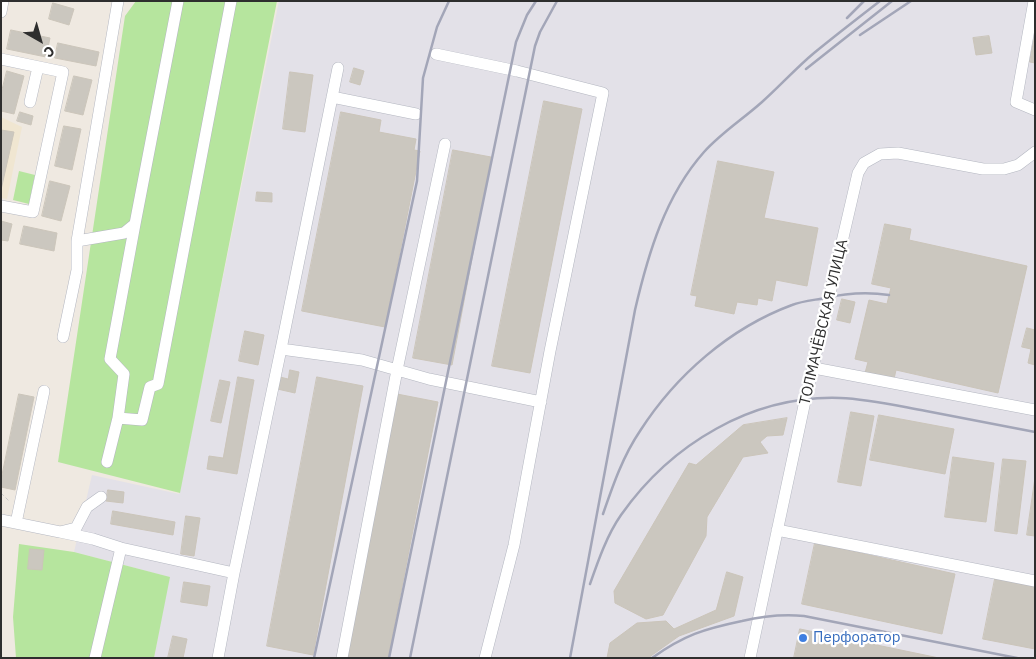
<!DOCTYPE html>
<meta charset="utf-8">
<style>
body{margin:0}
#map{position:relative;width:1036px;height:659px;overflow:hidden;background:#efe9e1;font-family:"IBM Plex Sans",sans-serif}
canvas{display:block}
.frame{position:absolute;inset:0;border:2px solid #2e2e2e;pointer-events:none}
.north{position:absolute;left:15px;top:15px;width:50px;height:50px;-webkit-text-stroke:4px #fff;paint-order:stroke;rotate:142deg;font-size:14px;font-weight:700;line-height:20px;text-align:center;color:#2e2e2e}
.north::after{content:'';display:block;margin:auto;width:18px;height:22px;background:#2e2e2e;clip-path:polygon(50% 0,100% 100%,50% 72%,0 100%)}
</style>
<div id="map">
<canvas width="1036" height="659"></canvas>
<div class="frame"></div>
<div class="north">С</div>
</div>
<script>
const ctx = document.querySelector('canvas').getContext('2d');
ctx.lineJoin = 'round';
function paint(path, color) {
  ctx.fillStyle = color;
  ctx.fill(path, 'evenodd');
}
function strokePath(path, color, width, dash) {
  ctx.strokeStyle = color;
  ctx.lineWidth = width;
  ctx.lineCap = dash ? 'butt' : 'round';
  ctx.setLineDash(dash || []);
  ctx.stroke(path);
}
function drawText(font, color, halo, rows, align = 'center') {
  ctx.font = font + ' "IBM Plex Sans",sans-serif';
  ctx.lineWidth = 4.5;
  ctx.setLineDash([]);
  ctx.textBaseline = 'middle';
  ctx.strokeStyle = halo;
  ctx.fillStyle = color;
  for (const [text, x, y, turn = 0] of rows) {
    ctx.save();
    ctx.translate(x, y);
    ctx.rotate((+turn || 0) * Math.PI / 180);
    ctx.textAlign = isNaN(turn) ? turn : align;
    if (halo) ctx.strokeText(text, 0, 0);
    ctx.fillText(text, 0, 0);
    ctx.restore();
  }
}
paint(new Path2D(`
 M279,1H1035V658H154L169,577L74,552L92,475L179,494Z`), '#e3e1e8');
paint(new Path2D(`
 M1,117L22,127L7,199L1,198Z`), '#f0e6d1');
paint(new Path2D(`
 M136,1H277L180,493L58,462L125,16Z
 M19,171L35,175L29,204L13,200Z
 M19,544L74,552L170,577L154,658H16L13,617Z`), '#b6e59e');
const building = new Path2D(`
 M53,3L74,9L69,25L49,19Z
 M11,30L50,38L46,57L7,49Z
 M1035,34V63L1030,62Z
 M989,36L992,53L976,55L973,38Z
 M58,43L99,52L96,66L55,58Z
 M354,68L364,71L360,85L350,82Z
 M7,71L24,76L14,114L1,111V94Z
 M290,72L313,75L305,132L283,129Z
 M74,76L92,80L83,115L65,111Z
 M544,101L582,109L530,373L492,366Z
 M20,112L33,116L31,125L17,121Z
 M341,112L381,120L379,132L416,139L414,150L420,151L385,327L302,311Z
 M64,126L81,129L72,170L55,166Z
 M1,130L14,132L1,190Z
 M453,150L491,157L452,365L413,358Z
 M718,161L774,172L764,218L818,228L807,286L776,280L772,301L758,298L757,305L737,302L734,314L695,306L697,296L691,295Z
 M50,181L70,186L61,221L42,216Z
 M257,192L272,193V202L256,201Z
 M1,221L12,224L8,241L1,240Z
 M885,224L911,229L909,240L1027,266L998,393L896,370L894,379L865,373L868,362L855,359L869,300L887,304L889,295L891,288L872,284Z
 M24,226L57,233L54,251L20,244Z
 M842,299L855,302L850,323L837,320Z
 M1027,328L1035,330V365L1028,363L1031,349L1022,347Z
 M245,331L264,335L258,365L239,361Z
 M290,370L299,372L295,393L273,388L276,376L288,379Z
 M238,377L254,380L237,474L207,469L209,456L223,458Z
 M317,377L363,386L313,655L267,646Z
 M220,380L230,382L221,423L211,421Z
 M19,394L34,397L15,490L1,487V480Z
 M397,394L438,402L388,658H345Z
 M851,412L874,416L861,486L838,482Z
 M879,415L954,429L945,474L870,460Z
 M787,418L783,435L767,436L760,442L768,453L743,457L707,517L706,536L663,615L646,619L615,603L614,591L689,463L696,465L743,425Z
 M953,457L994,463L986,522L945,517Z
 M1003,459L1026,461L1017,534L995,531Z
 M1035,478V536L1027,535Z
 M108,490L124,492L123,503L106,501Z
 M113,511L175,522L173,535L111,524Z
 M186,516L200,518L194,556L181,554Z
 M815,543L955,574L942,634L802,604Z
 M30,549L44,550L42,570L28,569Z
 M727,572L743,577L734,616L679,636L648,658H607L610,643L637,623L666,621L674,629L716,610Z
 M995,579L1035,587V649L983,639Z
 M184,582L210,586L207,606L181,602Z
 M800,629L939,658H794Z
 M173,636L187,639L183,658H168Z`);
paint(building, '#cbc7bf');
strokePath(building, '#cbc5ba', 1);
const minor = new Path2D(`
 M1034,1L1016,102L1035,110
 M1,12L3,1
 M436,54L517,71L603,93L550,351L514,545L485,658
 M1,59L63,72L33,212L1,206
 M332,97L416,114
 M30,102L38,67
 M77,241L124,233L135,224L178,1
 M63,337L77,270V241L118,1
 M281,349L338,68
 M814,368L1035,410
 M118,418L142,420L150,387L158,384L231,1
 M107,462L118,418L124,374L110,359L135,224
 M1,520L60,532L76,528L87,507L101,497
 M16,523L44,391
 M777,530L1035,581
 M60,532L93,539L121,548L234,573L218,658
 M234,573L281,349L362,360L429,379L541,402
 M95,658L121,548
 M342,658L397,370L445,144
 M750,658L805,401L858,173L864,163L880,154L898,153L983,169H1004L1018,165L1035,152`);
strokePath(minor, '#b4b7c1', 12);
strokePath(new Path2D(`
 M1,493L10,502`), '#c9c9c9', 1, [4, 2.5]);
strokePath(minor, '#fff', 11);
strokePath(new Path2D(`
 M847,18L864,1
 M860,35L911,1
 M806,69L892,1
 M603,514C613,485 623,456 640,431C676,375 730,328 792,305C802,301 815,300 825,298C847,293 868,292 889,295
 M590,584C598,561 607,535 621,515C671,444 752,395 840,398C869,399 898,406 926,411C963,418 999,425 1035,432
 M314,658L417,181L423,78L437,27L449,1
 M389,658L516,42L527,15L536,1
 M410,658L535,46L540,32L557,1
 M570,658L635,310C648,254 665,196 704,152C721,133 743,119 762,102C780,86 796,68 814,53C836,35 858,18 880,1
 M652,658C684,635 704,629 742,621C763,616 782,614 804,616L1017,658`), '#a3a6b8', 2.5);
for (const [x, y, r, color] of [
 [803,638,5,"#3f7fe0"]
]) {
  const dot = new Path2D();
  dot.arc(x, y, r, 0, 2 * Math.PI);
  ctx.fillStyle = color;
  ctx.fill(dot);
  strokePath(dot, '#fff', 2);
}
drawText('15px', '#2e2e2e', '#fff', [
 ["ТОЛМАЧЁВСКАЯ УЛИЦА",824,322,-77]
]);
drawText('15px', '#366cbe', '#fff', [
 ["Перфоратор",813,638]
], 'left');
</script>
